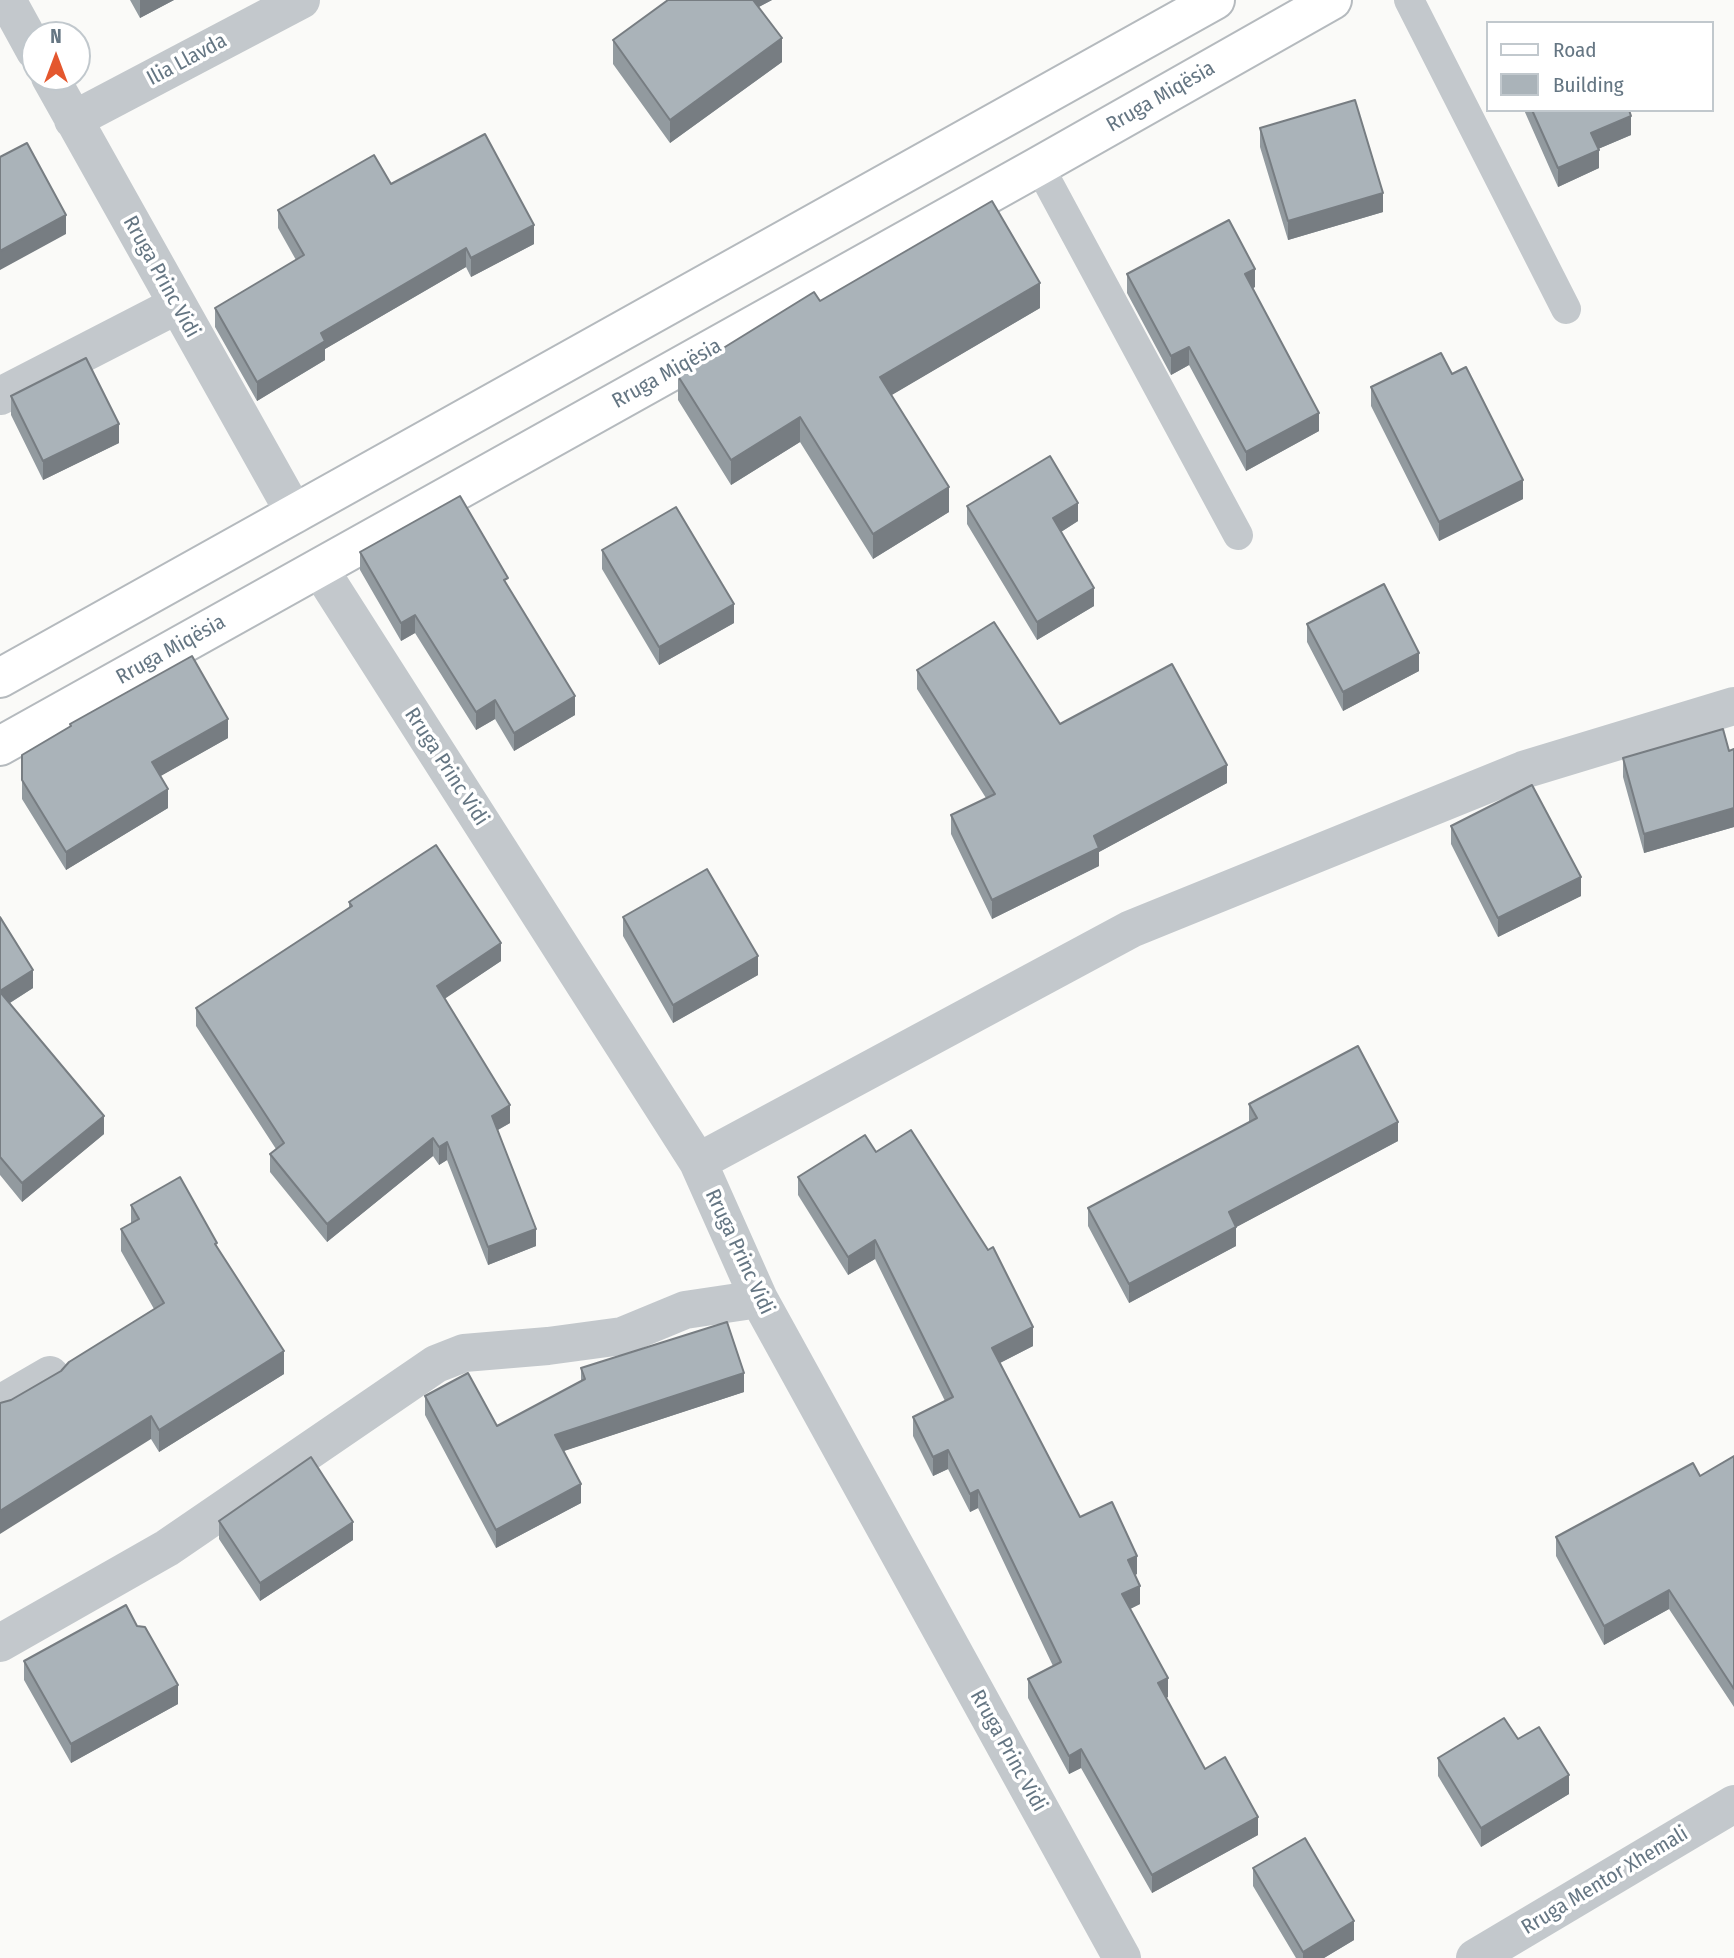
<!DOCTYPE html>
<meta charset="utf-8">
<style>
body{margin:0}
#map{position:relative;width:1734px;height:1958px;overflow:hidden;background:#fafaf8;font-family:"Fira Sans Condensed",sans-serif}
canvas{display:block}
.legend{position:absolute;left:1486px;top:21px;width:228px;height:91px;box-sizing:border-box;background:#fff;border:2px solid #c1c8cd;margin:0;padding:9px 12px;list-style:none;font-size:21px;color:#657683}
.legend li{display:flex;align-items:center;gap:14px;height:35px}
.legend b{width:35px;border:2px solid #c1c8cd}
.north{position:absolute;left:21px;top:21px;width:70px;height:70px;box-sizing:border-box;background:#fff;border:2px solid #c1c8cd;border-radius:50%;rotate:0deg;font-size:19px;font-weight:700;line-height:28px;text-align:center;color:#657683}
.north::after{content:'';display:block;margin:auto;width:24px;height:32px;background:#e4572e;clip-path:polygon(50% 0,100% 100%,50% 72%,0 100%)}
</style>
<div id="map">
<canvas width="1734" height="1958"></canvas>
<ul class="legend">
<li><b style="height:9px;background:#fff"></b>Road</li>
<li><b style="height:19px;background:#aab3b9"></b>Building</li>
</ul>
<div class="north">N</div>
</div>
<script>
const ctx = document.querySelector('canvas').getContext('2d');
ctx.lineJoin = 'round';
function strokePath(path, color, width, dash) {
  ctx.strokeStyle = color;
  ctx.lineWidth = width;
  ctx.lineCap = dash ? 'butt' : 'round';
  ctx.setLineDash(dash || []);
  ctx.stroke(path);
}
function paint(path, color) {
  ctx.fillStyle = color;
  ctx.fill(path, 'evenodd');
}
function drawText(font, color, halo, rows, align = 'center') {
  ctx.font = font + ' "Fira Sans Condensed",sans-serif';
  ctx.lineWidth = 7;
  ctx.setLineDash([]);
  ctx.textBaseline = 'middle';
  ctx.strokeStyle = halo;
  ctx.fillStyle = color;
  for (const [text, x, y, turn = 0] of rows) {
    ctx.save();
    ctx.translate(x, y);
    ctx.rotate((+turn || 0) * Math.PI / 180);
    ctx.textAlign = isNaN(turn) ? turn : align;
    if (halo) ctx.strokeText(text, 0, 0);
    ctx.fillText(text, 0, 0);
    ctx.restore();
  }
}
const primary = new Path2D(`
 M0,678L1215,0
 M0,746L1039,166L1332,0`);
strokePath(primary, '#b5babe', 42);
strokePath(new Path2D(`
 M1409,0L1566,309
 M1039,166L1238,535`), '#c3c8cc', 30);
strokePath(new Path2D(`
 M7,0L35,51
 M50,77L295,514
 M73,120L301,0
 M0,396L177,305
 M319,568L698,1162L759,1299L1122,1958
 M698,1162L1131,929L1523,770L1734,706
 M0,1404L50,1375
 M0,1643L167,1548L436,1364L464,1353L548,1346L622,1336L685,1310L759,1299
 M1475,1958L1734,1804`), '#c3c8cc', 38);
strokePath(primary, '#fff', 38);
paint(new Path2D(`
 M130,0H174L140,18Z
 M668,0H772L758,7L782,62L670,143L613,64V40Z
 M1524,110H1629L1631,135L1598,149L1599,168L1558,187Z
 M1260,128L1383,212L1288,240L1260,147Z
 M391,184L534,244L471,277L466,267L325,349V360L257,401L215,327V308L296,260L278,228V210Z
 M1127,274L1255,287L1253,288L1319,431L1246,471L1189,365L1171,375L1127,293Z
 M820,301L1040,308L891,395L949,512L873,559L800,442L731,485L678,400V376Z
 M1452,374L1523,499L1439,541L1371,406V387Z
 M11,396L119,443L43,480L11,415Z
 M967,506L1078,521L1061,532L1094,606L1037,640L967,524Z
 M602,550L734,623L659,665L602,569Z
 M360,552L508,586L575,715L514,751L495,719L476,730L415,633L401,641L360,570Z
 M1307,624L1419,671L1343,711L1307,642Z
 M917,670L1060,724L1227,783L1099,852V866L992,919L951,834V815L986,798L917,689Z
 M70,724L228,738L160,776L168,808L66,870L22,799V755L70,727Z
 M1734,749V827L1644,853L1623,777V758L1729,751Z
 M1451,826L1581,896L1498,937L1451,844Z
 M349,902L501,961L445,998L510,1123L498,1130L536,1246L488,1265L447,1160L439,1165L433,1156L327,1242L270,1172V1154L276,1149L196,1026V1008L349,908Z
 M0,917L33,988L10,1003L104,1134L22,1202L0,1175Z
 M623,917L758,975L673,1023L623,936Z
 M1249,1104L1398,1141L1236,1227V1246L1129,1303L1088,1226V1208L1249,1123Z
 M876,1152L1033,1346L1000,1363L1080,1517L1137,1574L1135,1575L1140,1604L1130,1609L1168,1697L1166,1698L1205,1769L1258,1835L1152,1893L1081,1768L1069,1774L1028,1698V1679L1053,1666L978,1508L970,1512L948,1469L933,1476L913,1436V1417L945,1401L875,1259L848,1275L798,1195V1177Z
 M131,1205L217,1246L284,1374L159,1452L151,1439L11,1400L61,1371L154,1309L121,1251V1229L131,1223Z
 M581,1368L744,1392L563,1451L581,1503L496,1548L425,1415V1396L497,1426L581,1381Z
 M1734,1456V1707L1669,1609L1604,1645L1556,1556V1537L1700,1476Z
 M219,1521L353,1540L260,1601L219,1539Z
 M24,1661L178,1704L71,1763L24,1680Z
 M1518,1739L1569,1794L1481,1847L1438,1776V1758Z
 M1253,1868L1354,1940L1324,1958H1296L1253,1886Z`), '#929a9f');
paint(new Path2D(`
 M140,0H174L140,18Z
 M746,0H772L746,14Z
 M782,38V62L670,143V120Z
 M1631,116V135L1591,152V133Z
 M1599,150V168L1558,187V168Z
 M1383,193V212L1288,240V221Z
 M66,215V234L0,270V251Z
 M534,225V244L471,277V258Z
 M466,248V267L325,349V360L257,401V382L321,333Z
 M1255,269V287L1245,292V274Z
 M1040,283V308L880,402V377Z
 M1189,347V365L1171,375V356Z
 M1319,413V431L1246,471V452Z
 M800,417V442L731,485V460Z
 M119,424V443L43,480V461Z
 M1523,480V499L1439,541V522Z
 M949,487V512L873,559V534Z
 M1078,503V521L1053,537V518Z
 M1094,588V606L1037,640V622Z
 M734,604V623L659,665V647Z
 M415,615V633L401,641V623Z
 M1419,653V671L1343,711V692Z
 M575,696V715L514,751V733Z
 M495,700V719L476,730V712Z
 M228,719V738L152,781V762Z
 M1227,765V783L1099,852V866L992,919V900L1094,836Z
 M168,789V808L66,870V852Z
 M1734,808V827L1644,853V834Z
 M1581,877V896L1498,937V918Z
 M501,943V961L437,1004V986Z
 M758,956V975L673,1023V1005Z
 M33,970V988L0,1009V991Z
 M510,1105V1123L492,1133V1116Z
 M104,1116V1134L22,1202V1183Z
 M1398,1122V1141L1229,1231V1212Z
 M433,1138V1156L327,1242V1224Z
 M447,1142V1160L439,1165V1147Z
 M1236,1227V1246L1129,1303V1284Z
 M536,1229V1246L488,1265V1247Z
 M875,1240V1259L848,1275V1257Z
 M1033,1327V1346L992,1367V1348Z
 M284,1351V1374L159,1452V1430Z
 M744,1373V1392L555,1454V1435Z
 M151,1416V1439L0,1534V1511Z
 M948,1450V1469L933,1476V1457Z
 M581,1484V1503L496,1548V1530Z
 M978,1490V1508L970,1512V1494Z
 M353,1522V1540L260,1601V1583Z
 M1137,1556V1574L1128,1578V1560Z
 M1140,1586V1604L1122,1613V1594Z
 M1669,1590V1609L1604,1645V1626Z
 M1168,1678V1697L1158,1702V1683Z
 M178,1685V1704L71,1763V1744Z
 M1081,1749V1768L1069,1774V1756Z
 M1569,1775V1794L1481,1847V1828Z
 M1258,1817V1835L1152,1893V1875Z
 M1354,1921V1940L1324,1958H1303V1952Z`), '#777d82');
const building = new Path2D(`
 M668,0H753L782,38L670,120L613,40Z
 M1355,100L1383,193L1288,221L1260,128Z
 M1532,110H1629L1631,116L1591,133L1599,150L1558,168Z
 M485,134L534,225L471,258L466,248L321,333L325,341L257,382L215,308L304,255L278,210L374,155L391,184Z
 M27,143L66,215L0,251V157Z
 M992,201L1040,283L880,377L949,487L873,534L800,417L731,460L678,376L814,292L820,301Z
 M1229,220L1255,269L1245,274L1319,413L1246,452L1189,347L1171,356L1127,274Z
 M1441,353L1452,374L1466,367L1523,480L1439,522L1371,387Z
 M86,358L119,424L43,461L11,396Z
 M1050,456L1078,503L1053,518L1094,588L1037,622L967,506Z
 M460,496L508,578L504,580L575,696L514,733L495,700L476,712L415,615L401,623L360,552Z
 M676,507L734,604L659,647L602,550Z
 M1384,584L1419,653L1343,692L1307,624Z
 M994,622L1060,724L1172,664L1227,765L1094,836L1099,848L992,900L951,815L995,794L917,670Z
 M192,656L228,719L152,762L168,789L66,852L22,780V755L71,726L70,724Z
 M1723,729L1729,751L1734,749V808L1644,834L1623,758Z
 M1532,785L1581,877L1498,918L1451,826Z
 M436,845L501,943L437,986L510,1105L492,1116L536,1229L488,1247L447,1142L439,1147L433,1138L327,1224L270,1154L284,1143L196,1008L352,906L349,902Z
 M707,869L758,956L673,1005L623,917Z
 M0,917L33,970L0,991Z
 M0,992L104,1116L22,1183L0,1157Z
 M1358,1046L1398,1122L1229,1212L1236,1227L1129,1284L1088,1208L1257,1118L1249,1104Z
 M911,1130L988,1250L993,1247L1033,1327L992,1348L1080,1517L1112,1502L1137,1556L1128,1560L1140,1586L1122,1594L1168,1678L1158,1683L1205,1769L1225,1757L1258,1817L1152,1875L1081,1749L1069,1756L1028,1679L1061,1662L978,1490L970,1494L948,1450L933,1457L913,1417L953,1397L875,1240L848,1257L798,1177L865,1135L876,1152Z
 M180,1177L217,1243L215,1244L284,1351L159,1430L151,1416L0,1511V1403L11,1400L61,1371L69,1362L164,1303L121,1229L139,1219L131,1205Z
 M727,1322L744,1373L555,1435L581,1484L496,1530L425,1396L468,1373L497,1426L585,1379L581,1368Z
 M1734,1456V1689L1669,1590L1604,1626L1556,1537L1693,1463L1700,1476Z
 M311,1457L353,1522L260,1583L219,1521Z
 M126,1605L137,1626L145,1627L178,1685L71,1744L24,1661Z
 M1504,1718L1518,1739L1539,1727L1569,1775L1481,1828L1438,1758Z
 M1305,1838L1354,1921L1303,1952L1253,1868Z`);
paint(building, '#aab3b9');
strokePath(building, '#777d82', 2);
drawText('21px', '#657683', '#fff', [
 ["Ilia Llavda",187,60,-28],
 ["Rruga Miqësia",1161,97,-30],
 ["Rruga Princ Vidi",161,277,61],
 ["Rruga Miqësia",667,374,-29],
 ["Rruga Miqësia",171,650,-29],
 ["Rruga Princ Vidi",446,767,57],
 ["Rruga Princ Vidi",739,1252,65],
 ["Rruga Princ Vidi",1008,1751,61],
 ["Rruga Mentor Xhemali",1605,1881,-31]
]);
</script>
